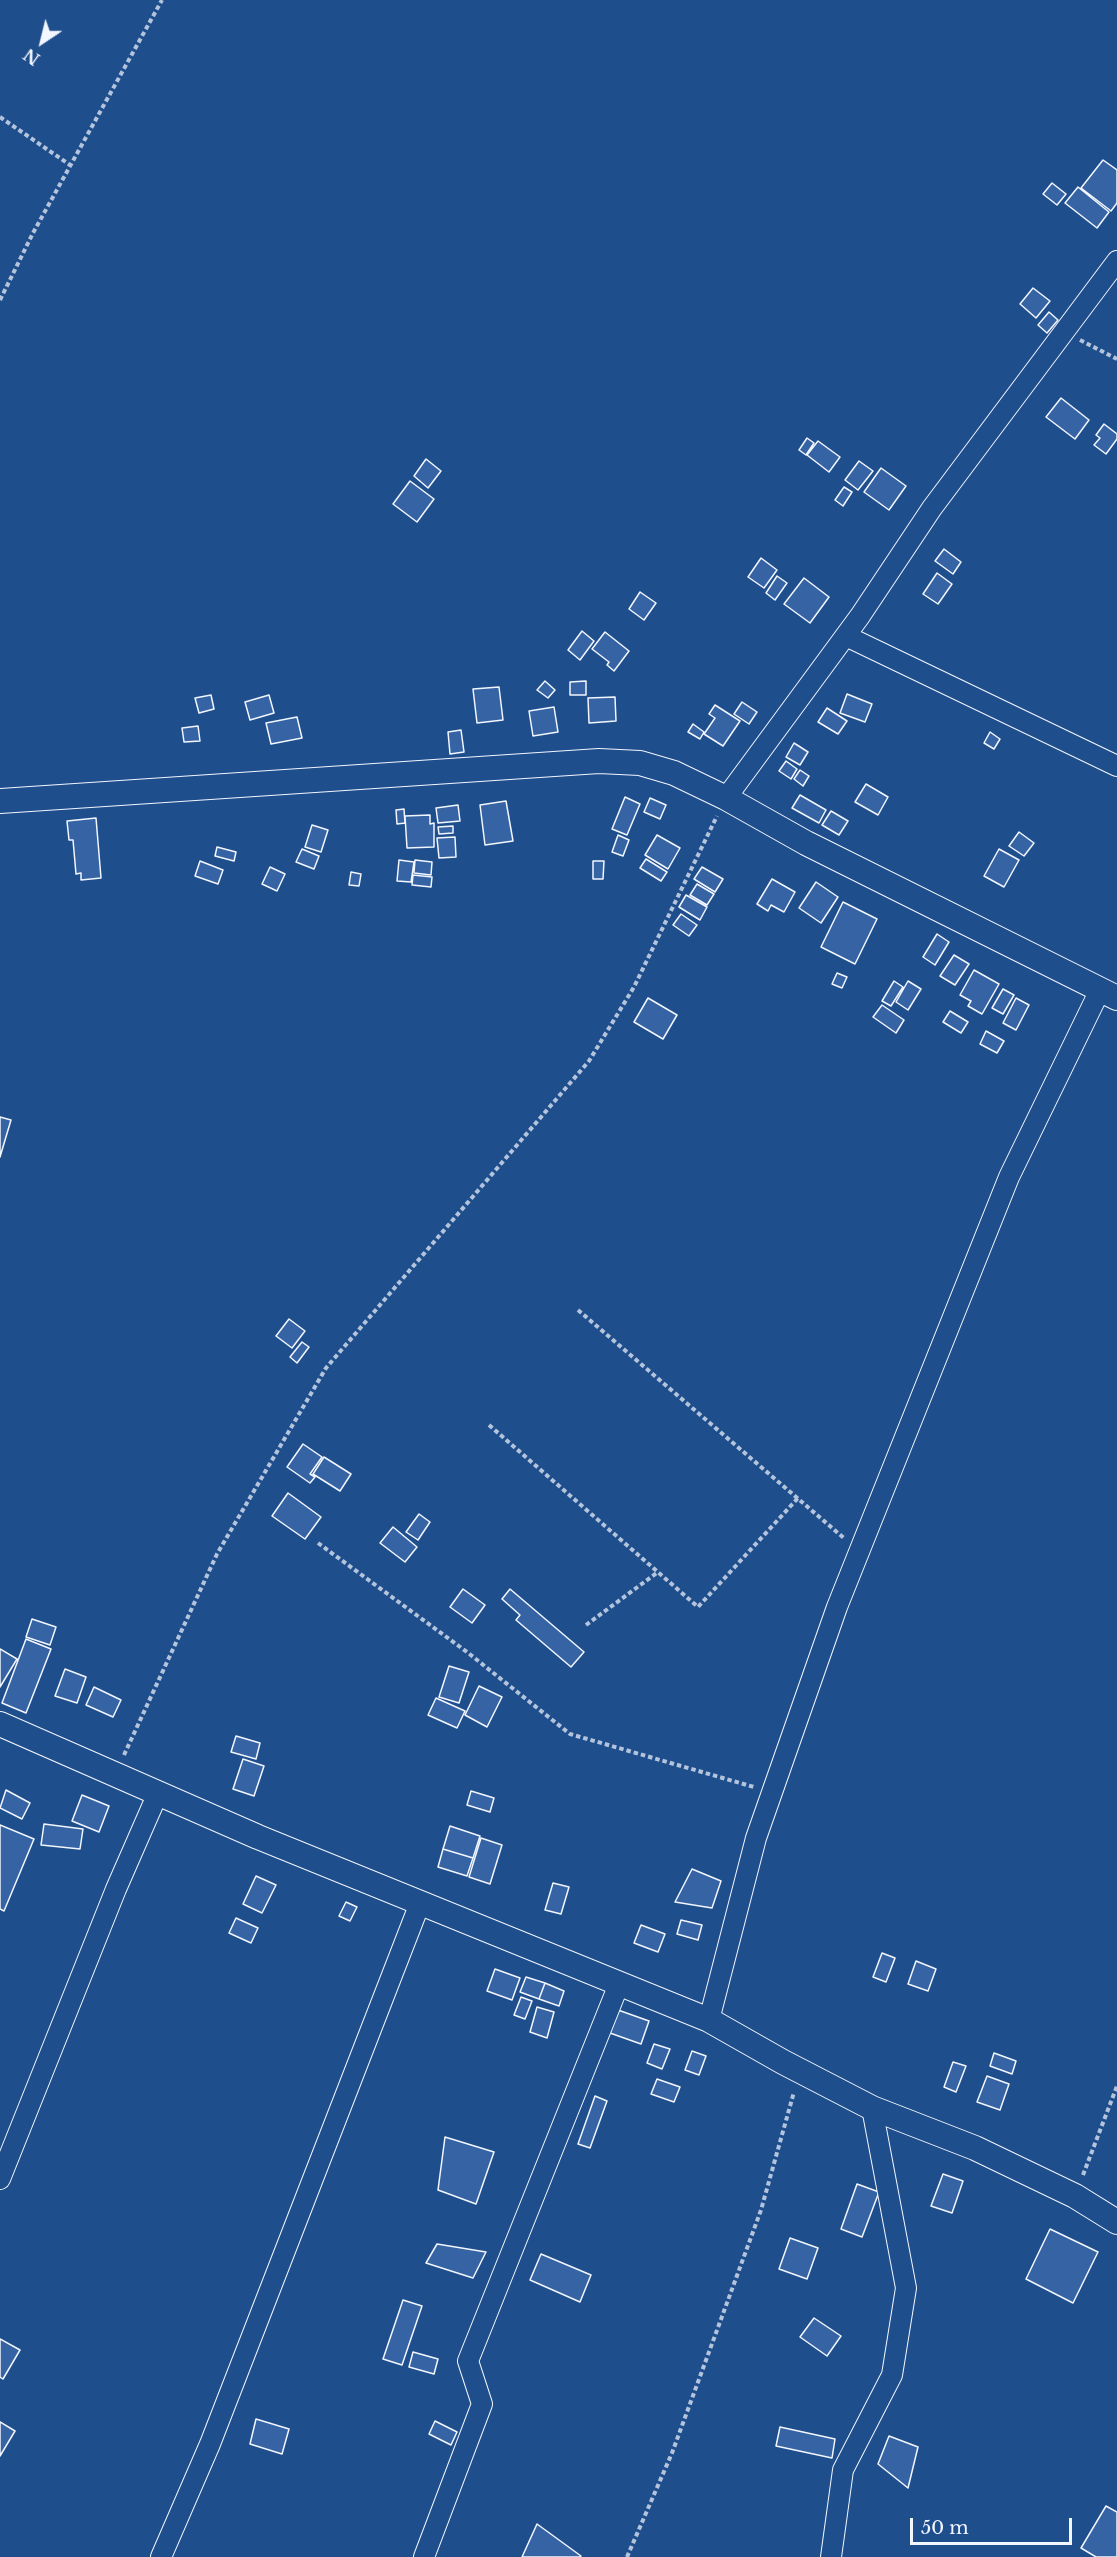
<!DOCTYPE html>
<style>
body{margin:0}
#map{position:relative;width:1117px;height:2557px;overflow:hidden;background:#1f4e8c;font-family:"Libre Baskerville",serif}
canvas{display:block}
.north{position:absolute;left:12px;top:12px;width:60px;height:60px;-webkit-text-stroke:4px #1f4e8c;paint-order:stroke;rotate:215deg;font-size:16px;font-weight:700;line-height:24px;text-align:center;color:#f2f6ff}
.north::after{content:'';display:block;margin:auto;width:21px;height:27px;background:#f2f6ff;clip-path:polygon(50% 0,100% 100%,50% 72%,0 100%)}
.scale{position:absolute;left:910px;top:2518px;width:162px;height:27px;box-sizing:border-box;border:3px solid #f2f6ff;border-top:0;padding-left:8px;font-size:18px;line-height:21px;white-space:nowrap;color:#f2f6ff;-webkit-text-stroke:4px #1f4e8c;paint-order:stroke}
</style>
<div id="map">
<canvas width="1117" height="2557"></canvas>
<div class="north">N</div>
<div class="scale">50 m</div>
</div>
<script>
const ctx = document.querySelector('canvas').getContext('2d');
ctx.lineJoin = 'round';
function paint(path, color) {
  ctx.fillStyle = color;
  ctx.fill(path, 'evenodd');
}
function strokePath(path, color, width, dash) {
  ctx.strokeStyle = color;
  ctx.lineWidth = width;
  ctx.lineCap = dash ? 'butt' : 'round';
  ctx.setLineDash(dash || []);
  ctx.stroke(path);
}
const building = new Path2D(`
 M1103,160L1117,170V203L1111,211L1081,188Z
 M1052,183L1066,194L1057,205L1043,194Z
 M1078,187L1109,212L1097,228L1065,203Z
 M1033,288L1050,301L1036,318L1020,304Z
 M1049,312L1058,320L1047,333L1038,325Z
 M1061,398L1089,420L1075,439L1046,417Z
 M1104,424L1117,434V439L1106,454L1094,445L1100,438L1096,435Z
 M807,438L814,443L806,455L799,450Z
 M818,441L840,457L829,472L807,455Z
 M426,459L441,471L428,488L414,476Z
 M859,461L873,471L858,490L845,480Z
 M881,468L906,486L889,510L864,492Z
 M410,481L434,499L417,522L393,504Z
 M844,487L852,492L843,506L835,500Z
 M944,549L961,562L953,574L935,561Z
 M761,558L777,570L764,588L748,577Z
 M937,573L952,584L938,604L923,594Z
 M777,576L787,583L775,600L766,593Z
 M804,578L829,597L810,623L784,604Z
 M640,592L656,603L644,620L629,609Z
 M582,631L594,641L580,660L568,650Z
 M605,632L629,651L614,671L607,665L609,662L592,649Z
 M545,681L555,690L548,698L537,690Z
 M586,681V695H570V682Z
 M499,687L503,720L477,723L473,689Z
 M847,694L872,704L865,722L840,713Z
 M211,695L214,709L199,713L195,698Z
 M269,695L274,713L250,720L245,702Z
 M615,697L616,721L589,723L588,698Z
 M742,702L757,712L749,724L734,714Z
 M715,705L740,721L723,746L704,734L715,718L709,714Z
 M554,707L558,732L533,736L529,711Z
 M827,708L847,721L838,734L818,722Z
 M297,717L302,738L271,744L266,723Z
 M693,724L704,732L700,739L688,732Z
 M198,726L200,741L184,742L182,728Z
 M461,730L464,752L450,754L448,732Z
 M990,732L1000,739L994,749L984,743Z
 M794,743L808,752L800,765L786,757Z
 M786,761L797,769L791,779L779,771Z
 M800,770L809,776L803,786L794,779Z
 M866,784L888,797L878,815L855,802Z
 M800,795L826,810L819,823L792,808Z
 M625,797L640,804L627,835L612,829Z
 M650,798L666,805L660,819L644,812Z
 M506,801L513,841L485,845L480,805Z
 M458,805L460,821L438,823L436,808Z
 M404,809L405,823L397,824L396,810Z
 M831,811L848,821L839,835L822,825Z
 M430,815V824L434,823V847L407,848L405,816Z
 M96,818L101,878L81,880V873L76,874L73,840H69L67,821Z
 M312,825L328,830L321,852L305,847Z
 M453,826V833L439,834L438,827Z
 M1019,832L1034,843L1024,856L1009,846Z
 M618,835L629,840L623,856L612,852Z
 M657,835L680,848L668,869L645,855Z
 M455,837L456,857L439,858L437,838Z
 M217,847L236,852L234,861L215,856Z
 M302,849L319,856L314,869L296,862Z
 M999,849L1019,860L1004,887L984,876Z
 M646,859L667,872L661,881L640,868Z
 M399,860L414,862L411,882L397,881Z
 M415,860L432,862L431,875L414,873Z
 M200,861L223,870L218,884L195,876Z
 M593,861H604L603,879H593Z
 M270,867L285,874L277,891L262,884Z
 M702,867L723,879L715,892L694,879Z
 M351,872L361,874L359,886L349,885Z
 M413,875L432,877L431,887L412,885Z
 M772,879L795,892L784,912L771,905L768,911L757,904Z
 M816,882L838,897L821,923L799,908Z
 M697,884L714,894L707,905L690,895Z
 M686,895L707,907L700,920L679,907Z
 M843,902L877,919L855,964L821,947Z
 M681,914L697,925L689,936L673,925Z
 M937,934L949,942L935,965L923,957Z
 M954,955L969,964L955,985L940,976Z
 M974,970L999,984L982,1014L968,1006L971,1001L960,995Z
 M837,973L847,977L842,988L832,984Z
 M894,981L903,987L891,1006L882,1001Z
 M908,981L921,989L908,1010L896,1002Z
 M1003,989L1014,995L1003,1014L992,1008Z
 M648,998L677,1015L663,1039L634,1022Z
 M1016,998L1029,1005L1016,1030L1003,1023Z
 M882,1005L904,1020L896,1033L873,1017Z
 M950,1011L968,1022L961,1033L943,1022Z
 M986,1031L1004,1041L997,1053L980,1044Z
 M0,1117L11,1120L0,1157Z
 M289,1319L305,1331L292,1348L276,1336Z
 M302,1342L309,1347L297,1363L290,1357Z
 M303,1444L322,1457L310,1474L315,1477L310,1483L287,1467Z
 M324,1457L351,1474L340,1491L313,1474Z
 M288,1493L321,1517L305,1539L272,1516Z
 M419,1514L430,1522L418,1540L406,1532Z
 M393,1527L417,1547L405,1562L380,1543Z
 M463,1589L485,1605L472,1623L450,1607Z
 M510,1589L584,1652L571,1667L516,1620L520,1615L502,1599Z
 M32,1619L56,1627L50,1645L26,1637Z
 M26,1639L51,1649L26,1713L2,1703Z
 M0,1649L17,1659L0,1687Z
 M449,1666L469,1672L459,1703L439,1697Z
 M65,1669L86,1677L77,1703L55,1696Z
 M479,1686L502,1697L487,1727L465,1715Z
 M94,1687L121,1700L113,1717L86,1705Z
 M436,1698L465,1711L457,1728L428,1715Z
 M236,1736L260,1743L256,1759L231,1752Z
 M243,1759L264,1766L254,1796L233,1789Z
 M6,1790L30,1803L22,1819L0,1808Z
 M471,1791L494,1798L490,1812L467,1805Z
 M82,1795L109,1806L99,1832L72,1821Z
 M44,1824L83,1829L80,1849L41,1845Z
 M0,1825L34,1839L4,1911L0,1909Z
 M450,1826L480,1836L473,1858L443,1849Z
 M481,1838L502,1845L490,1884L469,1877Z
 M443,1849L473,1858L467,1876L438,1867Z
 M692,1869L721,1881L712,1908L675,1902Z
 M256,1876L276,1885L262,1913L243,1904Z
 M553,1883L569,1887L561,1914L545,1910Z
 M346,1902L357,1907L350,1921L339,1916Z
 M236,1918L258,1928L251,1943L229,1933Z
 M681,1920L702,1925L698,1940L677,1934Z
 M641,1925L665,1934L658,1952L634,1943Z
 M882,1953L895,1958L886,1982L873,1977Z
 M916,1961L936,1969L928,1991L908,1984Z
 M495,1969L520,1978L512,2000L487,1991Z
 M526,1977L545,1983L539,1999L520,1992Z
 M545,1983L564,1991L559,2006L539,1999Z
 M521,1997L532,2001L525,2019L514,2015Z
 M537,2007L554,2012L547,2038L530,2032Z
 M618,2010L649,2021L641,2044L610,2033Z
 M654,2044L670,2049L662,2069L647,2063Z
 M692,2051L706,2056L699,2075L685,2070Z
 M994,2053L1016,2061L1012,2074L990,2066Z
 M953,2062L966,2066L956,2092L944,2087Z
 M987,2076L1009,2084L1000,2110L977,2102Z
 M657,2079L680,2087L674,2102L651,2094Z
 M595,2096L607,2101L590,2148L578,2144Z
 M445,2137L494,2152L476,2204L438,2190Z
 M943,2174L963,2181L952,2213L931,2206Z
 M857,2184L879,2192L862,2237L841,2229Z
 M1050,2229L1098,2252L1073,2303L1026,2279Z
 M790,2238L818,2248L807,2279L779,2269Z
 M437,2244L486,2252L473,2278L426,2263Z
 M541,2254L591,2275L580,2302L530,2280Z
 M403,2300L422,2306L402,2365L383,2359Z
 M814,2318L841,2336L827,2356L800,2337Z
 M0,2339L20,2350L3,2379L0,2377Z
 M413,2352L438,2359L434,2374L409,2367Z
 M256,2419L289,2429L282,2454L250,2444Z
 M435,2421L457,2432L451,2445L429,2434Z
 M0,2422L15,2431L0,2456Z
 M780,2427L835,2439L832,2458L776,2446Z
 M889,2436L918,2447L908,2488L878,2464Z
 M1106,2506L1117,2512V2557H1096L1081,2548Z
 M537,2524L581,2556L580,2557H522Z`);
paint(building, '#3563a3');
strokePath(building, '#f2f6ff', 1.5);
const minor = new Path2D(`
 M846,636L1117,766
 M726,798L860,616L932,508L1117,261
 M709,2020L756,1838L837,1607L1009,1177L1100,990
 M0,2179L116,1889L158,1793
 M161,2557L210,2444L420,1903
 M424,2557L482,2404L468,2361L619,1984
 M831,2557L843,2470L892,2375L906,2288L872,2108`);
const tertiary = new Path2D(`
 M0,801L599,761L640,763L674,773L726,798L806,843L1117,998
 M0,1724L258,1837L709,2020L783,2062L872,2108L975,2148L1075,2196L1117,2222`);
strokePath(minor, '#f2f6ff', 22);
strokePath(tertiary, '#f2f6ff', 26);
strokePath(new Path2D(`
 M0,117L70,165
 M0,300L33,233L162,0
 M1080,340L1117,359
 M578,1310L845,1539
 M489,1425L698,1607L798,1498
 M318,1543L467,1652L570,1734L754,1787
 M586,1625L658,1572
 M124,1755L217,1554L326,1368L589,1061L634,987L717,816
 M1083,2175L1117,2086
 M627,2557L672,2453L761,2210L794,2092`), '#b3c4dc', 4, [4.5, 3]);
strokePath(minor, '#1f4e8c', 20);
strokePath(tertiary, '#1f4e8c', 24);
</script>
